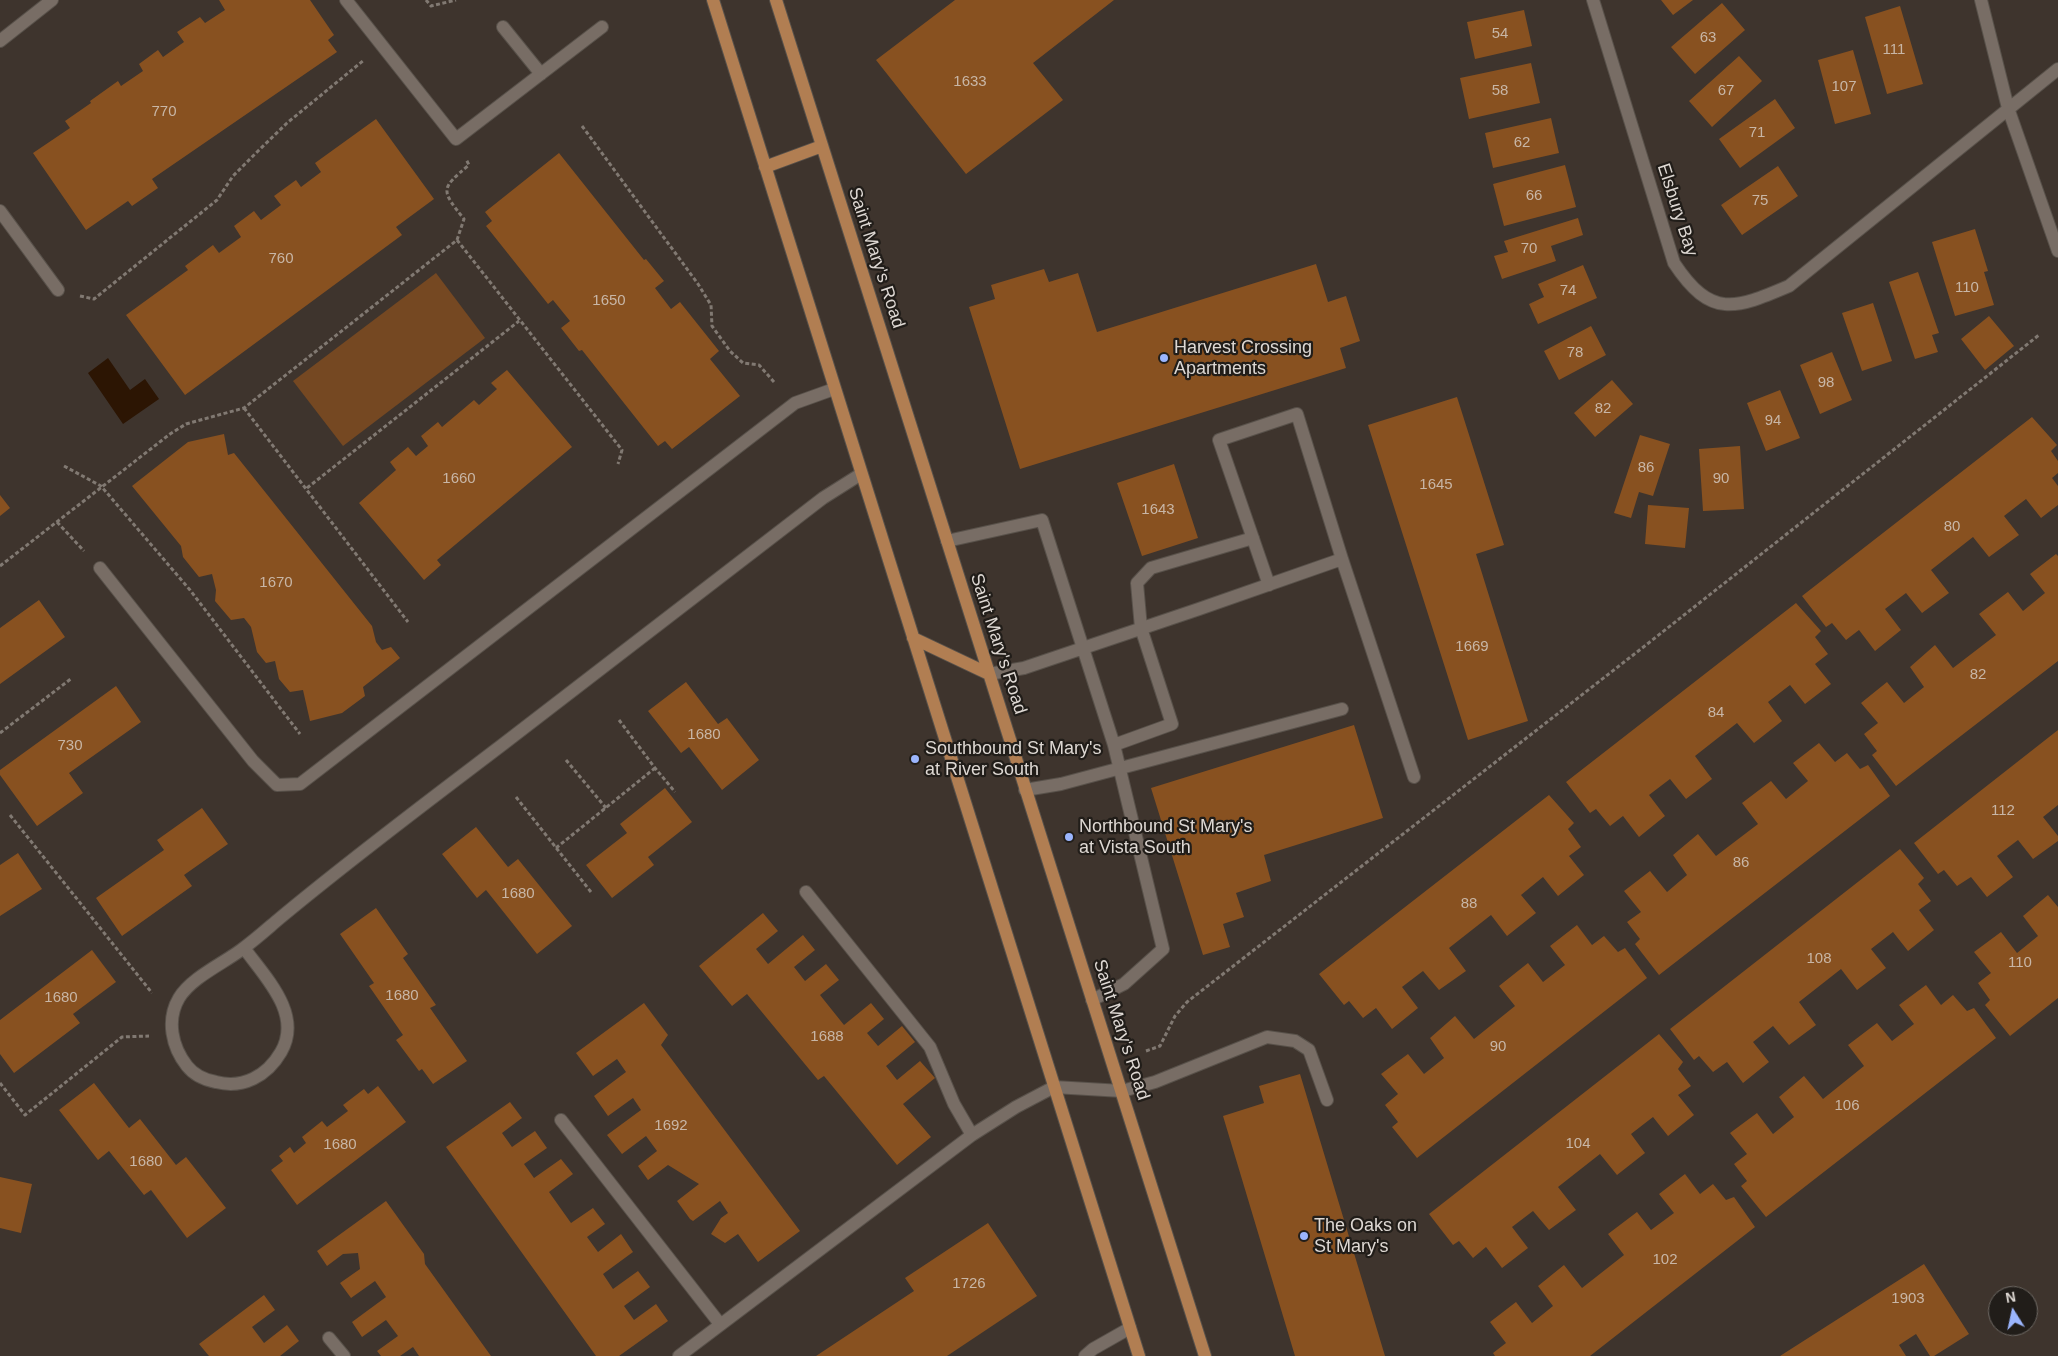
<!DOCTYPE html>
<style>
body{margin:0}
#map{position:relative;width:2058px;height:1356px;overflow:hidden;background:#3e342d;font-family:Arial,sans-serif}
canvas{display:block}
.north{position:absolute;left:1988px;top:1286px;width:50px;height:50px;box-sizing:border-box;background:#211d19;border:1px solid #6d6863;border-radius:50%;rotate:350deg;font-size:14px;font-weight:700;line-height:20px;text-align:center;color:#ded8d3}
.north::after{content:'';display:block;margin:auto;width:18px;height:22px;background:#9bb5fd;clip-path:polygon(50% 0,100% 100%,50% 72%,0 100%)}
</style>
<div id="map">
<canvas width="2058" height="1356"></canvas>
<div class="north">N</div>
</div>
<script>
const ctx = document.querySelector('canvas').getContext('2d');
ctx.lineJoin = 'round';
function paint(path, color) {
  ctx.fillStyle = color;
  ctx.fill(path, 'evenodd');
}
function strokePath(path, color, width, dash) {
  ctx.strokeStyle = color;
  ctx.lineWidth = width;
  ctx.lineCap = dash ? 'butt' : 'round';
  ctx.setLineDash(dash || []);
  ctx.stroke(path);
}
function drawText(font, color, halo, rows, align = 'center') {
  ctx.font = font + ' Arial,sans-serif';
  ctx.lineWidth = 4.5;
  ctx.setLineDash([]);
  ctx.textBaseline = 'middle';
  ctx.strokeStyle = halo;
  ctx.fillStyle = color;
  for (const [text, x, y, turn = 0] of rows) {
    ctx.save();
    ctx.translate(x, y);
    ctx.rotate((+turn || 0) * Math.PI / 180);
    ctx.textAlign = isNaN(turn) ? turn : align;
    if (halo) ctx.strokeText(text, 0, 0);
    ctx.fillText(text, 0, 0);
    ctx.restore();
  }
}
paint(new Path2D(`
 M436,273L485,338L343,446L293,381Z`), '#754822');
paint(new Path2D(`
 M108,358L130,390L145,379L159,399L123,424L88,373Z`), '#2c1503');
paint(new Path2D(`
 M219,0H310L334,35L328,40L337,52L152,179L158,188L132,206L128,201L86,230L33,153L70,128L65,121L91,103L90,101L118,81L121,86L143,71L139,64L158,50L163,57L184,42L177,32L200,17L205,23L225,10Z
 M955,0H1114L1033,63L1063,100L966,174L876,60Z
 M1661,0H1693L1673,15Z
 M1722,3L1745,30L1695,74L1671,47Z
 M1900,6L1923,84L1887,94L1865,17Z
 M1524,10L1532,46L1475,59L1467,22Z
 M1853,50L1871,114L1835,124L1818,60Z
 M1739,56L1762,81L1712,127L1689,101Z
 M1531,63L1540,103L1469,119L1460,78Z
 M1775,99L1795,128L1740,168L1719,139Z
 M1551,118L1559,153L1493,168L1485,133Z
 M376,119L434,199L396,227L402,235L185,395L126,315L188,270L185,266L213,245L219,253L241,237L234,226L254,211L261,220L281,205L274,196L296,180L301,187L321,172L315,163Z
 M559,153L644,260L646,259L664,281L655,288L671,309L680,302L719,351L710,359L740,396L672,449L665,441L658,446L582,350L579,351L561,328L570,321L553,300L548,304L486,226L492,221L485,212Z
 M1565,165L1576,207L1504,226L1493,184Z
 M1778,166L1798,196L1742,235L1721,205Z
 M1578,218L1583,235L1551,246L1556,261L1502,279L1494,256L1508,252L1504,241Z
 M1975,229L1988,271L1984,272L1994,305L1955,316L1932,242Z
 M1316,264L1328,302L1346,296L1360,341L1340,348L1346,368L1020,469L969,307L995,299L991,285L1044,269L1049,282L1078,273L1097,332Z
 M1583,265L1597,298L1538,324L1529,304L1544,297L1538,284Z
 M1918,272L1939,333L1932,335L1938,352L1915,359L1889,282Z
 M1873,303L1892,361L1862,371L1842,313Z
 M1989,316L2014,346L1985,370L1961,339Z
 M1591,326L1606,355L1559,380L1544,351Z
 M1832,352L1852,400L1820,414L1800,365Z
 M507,370L572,447L437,560L441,565L424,580L359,503L396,470L390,462L408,447L416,456L428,446L421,436L438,422L442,427L474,400L479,405L497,389L491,383Z
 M1612,380L1633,404L1595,437L1574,413Z
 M1780,390L1800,438L1766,451L1747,403Z
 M1457,397L1504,545L1476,554L1528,721L1468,740L1368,425Z
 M2032,417L2057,445L2051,451L2058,461V473L2052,478L2058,486V505L2041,518L2026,499L2004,516L2019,535L1989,557L1973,537L1931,570L1949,593L1922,613L1906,593L1885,609L1901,630L1875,651L1859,630L1846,640L1832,623L1826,627L1802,596Z
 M224,434L228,455L234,453L372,626L376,642L382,650L391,647L400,658L363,687L365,696L342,713L310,721L303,690L290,692L279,679L275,661L266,663L257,652L251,627L244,618L231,620L215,601L216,590L212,574L199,577L183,557L181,546L132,486L188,442Z
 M1640,435L1670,444L1653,496L1639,492L1631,518L1614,513Z
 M1740,446L1744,509L1703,511L1699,449Z
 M1174,464L1198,538L1142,556L1117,483Z
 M0,495L10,508L0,516Z
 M1648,505L1689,508L1685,548L1645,544Z
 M2056,554L2058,556V661L1896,786L1872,755L1877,751L1864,734L1878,723L1861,703L1887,682L1904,703L1924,687L1910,667L1935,645L1953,668L1996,635L1979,614L2008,592L2023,611L2045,593L2030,574Z
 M39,600L65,637L0,684V628Z
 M1796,603L1821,631L1815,637L1828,654L1815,664L1831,684L1805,704L1790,685L1768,702L1782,721L1754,743L1737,723L1695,756L1712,779L1686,799L1670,779L1649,795L1665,816L1639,837L1623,816L1610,826L1596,809L1590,813L1566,782Z
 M686,682L718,724L727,718L759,760L722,790L689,747L681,753L648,711Z
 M116,686L141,722L69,773L83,793L37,826L0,775V770Z
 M1354,725L1383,818L1264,855L1271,881L1236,893L1244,917L1223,924L1230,947L1203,955L1151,788Z
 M2058,730V805L2043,817L2058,836V841L2033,859L2018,840L1997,856L2013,877L1987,897L1971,877L1957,886L1944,870L1938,874L1914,843Z
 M1819,743L1835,762L1847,753L1860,769L1868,765L1890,796L1659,975L1635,944L1640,939L1627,922L1641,912L1624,891L1650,871L1667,892L1687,875L1673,855L1698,834L1716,856L1758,824L1742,803L1771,781L1786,799L1808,781L1793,763Z
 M665,788L692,822L648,857L654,865L612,898L586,865L627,833L620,824Z
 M1549,795L1574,823L1568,829L1581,847L1569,856L1584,875L1558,896L1543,877L1521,895L1536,913L1507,936L1491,915L1449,948L1466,971L1439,990L1423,971L1402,987L1418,1008L1392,1029L1376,1008L1363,1018L1349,1001L1344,1005L1319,974Z
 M202,808L228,844L184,875L192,886L122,936L96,898L164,850L157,840Z
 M476,827L508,867L518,859L572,926L537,954L486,890L477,898L442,854Z
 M1900,849L1924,878L1918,884L1931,901L1919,910L1934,930L1908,951L1893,932L1871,949L1886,968L1857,990L1841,969L1799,1002L1816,1025L1789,1045L1773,1026L1753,1042L1769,1062L1743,1083L1727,1062L1713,1072L1699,1056L1694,1060L1670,1029Z
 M18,853L42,889L0,916V865Z
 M2048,895L2058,907V998L2010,1036L1985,1005L1990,1000L1978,983L1991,973L1974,952L2001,932L2017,953L2038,936L2023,916Z
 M376,908L408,954L403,958L436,1005L430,1008L467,1061L433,1084L422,1069L419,1071L396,1040L403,1035L369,986L374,983L340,934Z
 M763,913L778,931L756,949L768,964L803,935L815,950L794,967L805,981L826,964L839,980L820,995L844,1025L871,1003L884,1019L867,1033L878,1046L902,1026L915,1042L886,1066L897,1080L920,1061L935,1078L903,1104L931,1137L897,1165L824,1076L818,1080L747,994L732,1006L699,966Z
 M1577,925L1592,945L1604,936L1618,952L1625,948L1647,978L1417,1158L1392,1127L1398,1122L1385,1105L1398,1094L1381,1074L1408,1054L1424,1074L1444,1058L1430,1038L1455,1016L1474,1039L1515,1006L1499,986L1528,963L1543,982L1565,965L1550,946Z
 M92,950L116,982L73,1014L80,1023L14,1073L0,1054V1020Z
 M1926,985L1941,1005L1953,995L1967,1011L1974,1008L1996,1038L1766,1217L1741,1186L1747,1181L1734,1164L1747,1154L1730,1133L1757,1113L1773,1134L1794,1117L1779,1097L1804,1076L1823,1099L1864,1066L1848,1045L1877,1023L1892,1041L1914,1024L1899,1005Z
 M644,1003L668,1035L661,1045L800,1231L758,1262L738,1234L725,1243L711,1234L721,1218L728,1213L720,1201L693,1221L690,1219L677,1201L699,1184L668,1165L648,1180L638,1166L657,1151L646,1136L622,1154L607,1135L641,1110L633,1098L608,1116L594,1096L626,1072L617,1059L593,1076L576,1053Z
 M1659,1034L1683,1062L1678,1069L1691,1086L1678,1095L1694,1115L1668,1136L1653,1117L1631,1134L1645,1153L1617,1175L1600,1154L1558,1187L1576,1210L1549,1230L1533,1211L1512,1227L1528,1248L1502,1268L1486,1247L1473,1258L1459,1241L1453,1245L1429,1214Z
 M1300,1074L1385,1356H1295L1223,1116L1264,1103L1259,1086Z
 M94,1083L129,1128L140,1119L176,1165L186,1157L226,1208L187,1238L151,1190L144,1195L109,1151L98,1160L59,1110Z
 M378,1086L406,1122L297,1205L271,1170L283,1161L279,1156L290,1147L294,1153L306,1143L302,1137L322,1121L327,1127L348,1111L343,1105L364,1089L368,1094Z
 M510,1102L522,1118L502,1133L512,1147L535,1131L547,1148L524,1164L534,1178L561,1159L573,1174L549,1192L571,1223L593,1208L605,1224L587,1237L598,1252L621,1234L633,1252L603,1274L613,1289L638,1271L650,1287L624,1306L634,1320L656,1304L668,1321L619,1356H596L446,1147Z
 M1685,1174L1700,1194L1713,1184L1726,1200L1734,1197L1755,1227L1590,1356H1495L1493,1353L1506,1343L1490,1322L1516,1302L1532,1323L1553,1306L1538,1286L1564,1265L1582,1288L1624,1255L1608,1234L1637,1212L1651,1230L1674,1213L1659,1194Z
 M0,1177L32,1184L21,1233L0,1228Z
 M386,1201L424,1254L425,1264L491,1356H419L413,1347L400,1356H381L377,1351L398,1336L386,1320L362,1337L352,1322L386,1297L375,1281L351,1298L340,1283L360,1269L358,1253L343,1254L327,1266L317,1251Z
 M988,1223L1037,1296L947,1356H816L914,1291L905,1278Z
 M1924,1264L1969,1334L1934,1356H1930L1916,1334L1899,1345L1906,1356H1780Z
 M264,1295L275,1310L252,1327L264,1343L287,1325L299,1341L280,1356H209L199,1344Z`), '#885120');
const minor = new Path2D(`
 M346,0L456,139L602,27
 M1593,0L1674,263C1711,319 1735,309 1789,286L2058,69
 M1981,0L2008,108L2058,251
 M503,27L541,74
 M0,41L52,0
 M0,211L58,290
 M947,541L1042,520L1114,745L1172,724L1141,628L1137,583L1151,568L1253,538
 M1342,559L1414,777
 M100,568L253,761L277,785L300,784L795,403L834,389
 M989,674L1024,668L1199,609L1342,559L1297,414L1219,440L1269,585
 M1025,790L1061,784L1342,709
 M806,892L930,1047L954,1104L972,1135
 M244,948C265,977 303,1014 281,1052C267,1076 243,1089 216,1082C205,1080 194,1075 187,1066C172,1047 166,1020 179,998C191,978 222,964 241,950C255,940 267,929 280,918C352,858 427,802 502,745C609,662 716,580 823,498L861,474
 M1092,1000L1124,984L1163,949L1114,745
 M561,1120L720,1324
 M329,1338L344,1356
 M679,1356L972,1135L1016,1107L1054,1087L1122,1091L1155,1082L1267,1037L1295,1041L1309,1050L1327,1100
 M1085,1356L1093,1349L1130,1328`);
const major = new Path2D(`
 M713,0L1139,1356
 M776,0L1205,1356
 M765,167L822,146
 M913,638L989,674`);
strokePath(minor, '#58514a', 14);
strokePath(major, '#58514a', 14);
strokePath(new Path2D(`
 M426,0L431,6L456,0
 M582,126L698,284L711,305L712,326L730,351L743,363L759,365L774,382
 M457,240L622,450L618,464
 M80,296L94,299L217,200L233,176L256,153L287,123L364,60
 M244,408L408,622
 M64,466L101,486L190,590L300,734
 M307,488L519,321
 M57,522L84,551
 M0,566L170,434L186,424L244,408L457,240L464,219C441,190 440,189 469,165L466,159
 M619,720L655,768L675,792
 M0,733L72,678
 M566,760L606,808
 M516,797L591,892
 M10,815L152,993
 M556,848L655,768
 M1146,1051L1160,1046L1175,1016L1187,1002L1646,645L2039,335
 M0,1083L25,1115L122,1037L149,1036`), '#817972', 3, [4, 2.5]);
strokePath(minor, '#786d65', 12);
strokePath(major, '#b17e52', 12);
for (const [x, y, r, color] of [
 [1164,358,5,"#9bb5fd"],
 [915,759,5,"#9bb5fd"],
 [1069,837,5,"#9bb5fd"],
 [1304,1236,5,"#9bb5fd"]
]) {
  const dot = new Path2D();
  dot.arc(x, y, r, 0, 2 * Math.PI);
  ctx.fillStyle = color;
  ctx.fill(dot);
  strokePath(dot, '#211d19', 2);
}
drawText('15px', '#c8b6a6', null, [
 ["54",1500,34],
 ["63",1708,38],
 ["111",1894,50],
 ["1633",970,82],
 ["107",1844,87],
 ["58",1500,91],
 ["67",1726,91],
 ["770",164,112],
 ["71",1757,133],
 ["62",1522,143],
 ["66",1534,196],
 ["75",1760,201],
 ["70",1529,249],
 ["760",281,259],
 ["110",1967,288],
 ["74",1568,291],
 ["1650",609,301],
 ["78",1575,353],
 ["98",1826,383],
 ["82",1603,409],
 ["94",1773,421],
 ["86",1646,468],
 ["1660",459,479],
 ["90",1721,479],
 ["1645",1436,485],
 ["1643",1158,510],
 ["80",1952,527],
 ["1670",276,583],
 ["1669",1472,647],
 ["82",1978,675],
 ["84",1716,713],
 ["1680",704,735],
 ["730",70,746],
 ["112",2003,811],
 ["86",1741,863],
 ["1680",518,894],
 ["88",1469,904],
 ["108",1819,959],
 ["110",2020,963],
 ["1680",402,996],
 ["1680",61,998],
 ["1688",827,1037],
 ["90",1498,1047],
 ["106",1847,1106],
 ["1692",671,1126],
 ["104",1578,1144],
 ["1680",340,1145],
 ["1680",146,1162],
 ["102",1665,1260],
 ["1726",969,1284],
 ["1903",1908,1299]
]);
drawText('18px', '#ded8d3', '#211d19', [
 ["Elsbury Bay",1677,210,72],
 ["Saint Mary's Road",876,258,72],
 ["Saint Mary's Road",998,644,72],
 ["Saint Mary's Road",1121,1030,72]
]);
drawText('18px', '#ded8d3', '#211d19', [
 ["Harvest Crossing",1174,348],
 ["Apartments",1174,369],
 ["Southbound St Mary's",925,749],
 ["at River South",925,770],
 ["Northbound St Mary's",1079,827],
 ["at Vista South",1079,848],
 ["The Oaks on",1314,1226],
 ["St Mary's",1314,1247]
], 'left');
</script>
